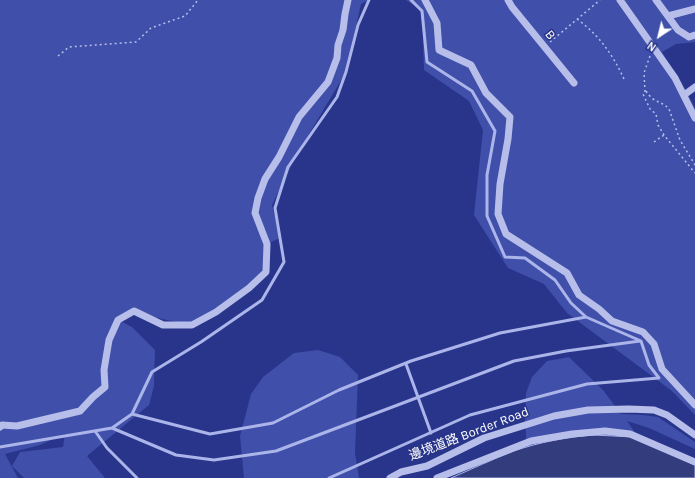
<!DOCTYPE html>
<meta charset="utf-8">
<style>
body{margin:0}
#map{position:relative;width:695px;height:478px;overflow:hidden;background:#28358b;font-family:Karla,sans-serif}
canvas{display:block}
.north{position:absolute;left:639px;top:16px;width:40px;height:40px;-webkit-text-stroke:3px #28358b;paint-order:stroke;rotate:215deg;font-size:11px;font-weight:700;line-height:16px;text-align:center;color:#fff}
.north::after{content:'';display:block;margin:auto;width:14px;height:18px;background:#fff;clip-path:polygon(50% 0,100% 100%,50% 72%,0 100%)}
</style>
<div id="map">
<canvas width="695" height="478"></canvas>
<div class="north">N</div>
</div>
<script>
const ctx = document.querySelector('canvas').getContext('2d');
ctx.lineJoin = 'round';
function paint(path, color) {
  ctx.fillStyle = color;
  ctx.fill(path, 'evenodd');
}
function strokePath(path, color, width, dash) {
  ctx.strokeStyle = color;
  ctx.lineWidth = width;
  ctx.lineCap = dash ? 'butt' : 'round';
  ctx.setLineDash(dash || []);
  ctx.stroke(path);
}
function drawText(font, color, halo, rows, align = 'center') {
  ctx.font = font + ' Karla,"Noto Sans SC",sans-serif';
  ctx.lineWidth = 3;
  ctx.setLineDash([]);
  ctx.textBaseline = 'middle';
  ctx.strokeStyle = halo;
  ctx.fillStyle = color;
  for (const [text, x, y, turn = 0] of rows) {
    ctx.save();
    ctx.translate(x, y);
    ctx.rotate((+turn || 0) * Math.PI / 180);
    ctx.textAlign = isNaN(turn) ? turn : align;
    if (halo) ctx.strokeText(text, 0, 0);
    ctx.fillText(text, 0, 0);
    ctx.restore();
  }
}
paint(new Path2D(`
 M0,0H369L361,4L346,72L297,154L272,205L280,238L267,244L266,272L253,284L192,325L162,319L134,311L119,320L132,327L155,350L154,386L149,405L87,456L105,478H24L12,466L20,452L63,447L65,434L40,445L5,454L18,478H0Z
 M406,0H695V42L676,44L662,52L687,92L695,109V415L672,391L567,313L544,284L508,268L474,215L483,130L469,101L424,70L422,11Z
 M318,350L340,357L358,375L355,453L359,478H244L240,436L251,394L263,377L294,353Z
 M569,357L603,390L621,414L643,415L658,417L695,442V449L649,428L627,421L641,441L555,440L527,447L525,422L526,393L532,377L547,361Z`), '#404fa9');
const water = new Path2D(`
 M594,435L633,437L695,465V478H451C472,469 493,459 514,451C540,442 567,437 594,435Z`);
paint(water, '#333d7e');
strokePath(water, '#abb5ea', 1);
strokePath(new Path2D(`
 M406,364L431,433
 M132,414L210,434L273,423L339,390L411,361L500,333L586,317
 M112,428L176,455L214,460L276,451L514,361L566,351L640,341
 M95,431L107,448L137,478
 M0,447L112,428L132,414L152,372L201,342L262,300L284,262L275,208L288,167L337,97L346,72L358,25L369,0
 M329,478L470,415L587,384L659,378L649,365L641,341L586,317L571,303L555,280L525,258L505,257L487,216V175L495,131L472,91L427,62L422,11L411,0`), '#abb5ea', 3);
strokePath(new Path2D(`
 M577,19C599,35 613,55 624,79
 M550,42L600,0
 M58,56L69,47L136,42L151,28L185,16L198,0
 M650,56L644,73L645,91L643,94L650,109L656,114L658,125L664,135L695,173
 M646,91C654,104 661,100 669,109L680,140L695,165
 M654,142L664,135`), '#b6bee9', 1.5, [2, 3]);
strokePath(new Path2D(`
 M425,0L437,23L439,50L471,65L486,93L510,117L508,139L500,184L498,214L506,234L567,273L579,295L599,309L612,321L643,332L654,344L662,369L695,405
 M508,0L512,7L574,83
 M620,0L675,78L695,118
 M656,0L678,30L689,37L695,35
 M668,16L695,9
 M684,95L695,87
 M0,427L2,425L17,426L80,411L93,397L105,387L104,370L109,340L118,320L134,311L163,325H192L216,312L249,288L266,272L267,244L255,213L258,198L265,179L279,157L299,117L328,82L337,58L338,45L343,30L345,14L348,0
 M390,478L401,472L427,466L484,438L554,416L588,410L629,409L654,410L667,415L695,435
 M437,478L531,441L572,434L605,431L630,434L695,462`), '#b6bee9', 7);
drawText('13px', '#fff', '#28358b', [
 ["B",550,35,51],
 ["邊境道路 Border Road",469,434,-21]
]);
</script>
